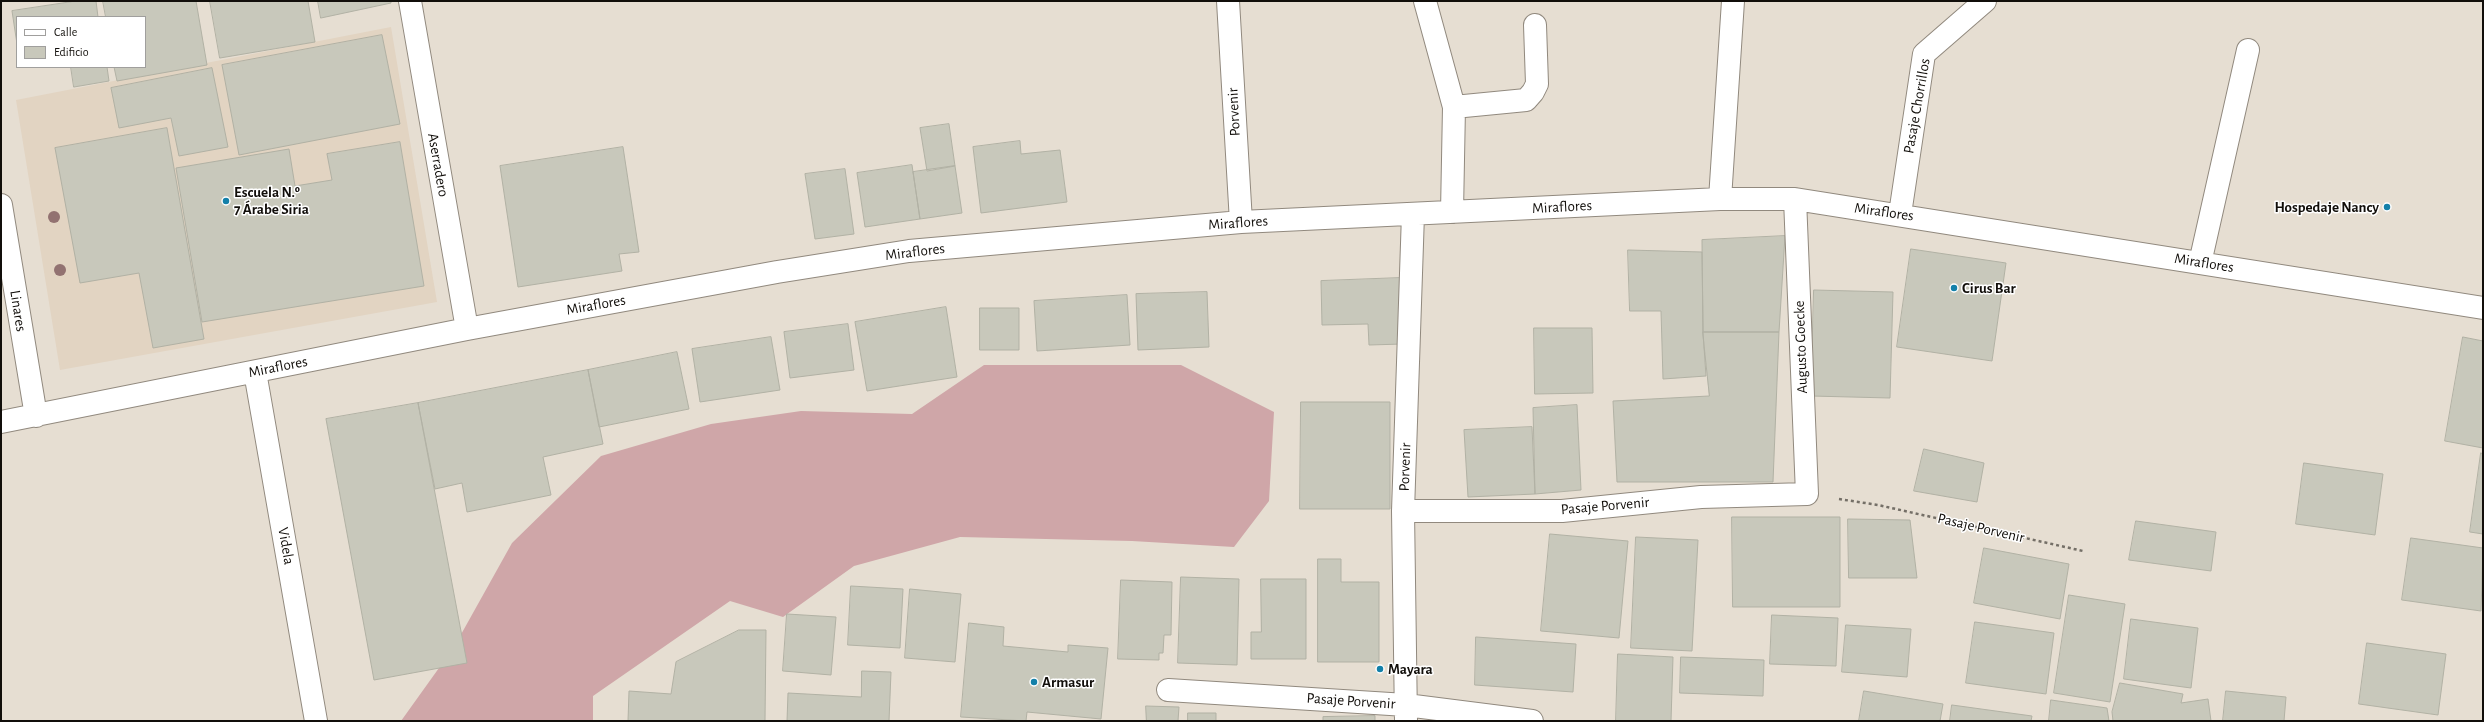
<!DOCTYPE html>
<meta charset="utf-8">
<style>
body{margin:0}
#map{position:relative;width:2484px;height:722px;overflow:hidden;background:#e6ded2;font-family:"Alegreya Sans",sans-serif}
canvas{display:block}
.frame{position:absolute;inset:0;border:2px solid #110e0a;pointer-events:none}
.legend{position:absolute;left:16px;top:16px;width:130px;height:52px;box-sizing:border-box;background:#fff;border:1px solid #a09f9d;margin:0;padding:5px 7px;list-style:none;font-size:12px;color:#110e0a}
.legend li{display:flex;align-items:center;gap:8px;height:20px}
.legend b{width:20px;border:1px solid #a09f9d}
</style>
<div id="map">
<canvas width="2484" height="722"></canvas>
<div class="frame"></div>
<ul class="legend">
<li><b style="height:5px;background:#fff"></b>Calle</li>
<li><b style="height:11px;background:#c8c8bb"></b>Edificio</li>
</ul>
</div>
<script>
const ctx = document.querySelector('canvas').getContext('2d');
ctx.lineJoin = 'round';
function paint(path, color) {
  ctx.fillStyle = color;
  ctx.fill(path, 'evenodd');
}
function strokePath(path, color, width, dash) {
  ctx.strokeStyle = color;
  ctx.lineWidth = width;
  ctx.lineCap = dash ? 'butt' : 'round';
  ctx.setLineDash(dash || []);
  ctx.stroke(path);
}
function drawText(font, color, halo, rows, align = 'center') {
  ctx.font = font + ' "Alegreya Sans",sans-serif';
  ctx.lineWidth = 3;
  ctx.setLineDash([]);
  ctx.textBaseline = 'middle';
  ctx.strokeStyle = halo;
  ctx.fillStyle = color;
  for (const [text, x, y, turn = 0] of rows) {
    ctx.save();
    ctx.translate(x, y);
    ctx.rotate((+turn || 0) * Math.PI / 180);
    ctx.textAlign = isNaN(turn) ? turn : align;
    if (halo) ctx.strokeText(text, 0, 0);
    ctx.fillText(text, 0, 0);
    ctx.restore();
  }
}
paint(new Path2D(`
 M391,27L437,302L60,370L16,100Z`), '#e2d4c2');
paint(new Path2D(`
 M984,365H1181L1274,412L1269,501L1234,547L1132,541L960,537L854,566L783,617L730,601L593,696V721H401L454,647L512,543L601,456L711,424L801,411L912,414Z`), '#cfa6a8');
const building = new Path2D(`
 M76,1H96L98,17H17V44L12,11Z
 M103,1H196L207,65L117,81L114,67H145V17H106Z
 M210,1H308L315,42L220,58Z
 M318,1H391V3L321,18Z
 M382,35L400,124L239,155L222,65Z
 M71,67H107L109,81L74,87Z
 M212,68L228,147L179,156L171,118L119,128L111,88Z
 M949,124L955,166L927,171L920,128Z
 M167,128L204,339L153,348L139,273L80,283L55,148Z
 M1020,141L1021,154L1060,150L1067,202L981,213L973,147Z
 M400,142L424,286L202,322L176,168L289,149L295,186L332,180L327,154Z
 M623,147L639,252L619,254L622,271L518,287L500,166Z
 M912,165L920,219L865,227L857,173Z
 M955,166L962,213L920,219L913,172Z
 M845,169L854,234L815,239L805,174Z
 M1785,236L1779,332H1703L1702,240Z
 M1911,249L2006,263L1992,361L1897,347Z
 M1628,250L1702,252L1703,332L1706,376L1663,379L1661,311H1630Z
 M1400,278L1403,344L1369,345L1368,324L1322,325L1321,281Z
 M1814,290L1893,292L1890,398L1811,396Z
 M1207,292L1209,347L1138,350L1136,294Z
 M1127,295L1130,345L1037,351L1034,301Z
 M946,307L957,377L867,391L855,322Z
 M980,308H1019V350H980Z
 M848,324L854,370L790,378L784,332Z
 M1534,328H1592L1593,393L1535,394Z
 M1703,332H1779L1773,482H1617L1613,401L1709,396Z
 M771,337L780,390L700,402L692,349Z
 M2463,337L2483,341V448L2445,441Z
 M677,352L689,409L599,427L588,370Z
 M588,370L603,444L543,457L551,495L467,512L462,483L435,489L418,403Z
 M1301,402H1390V509H1300Z
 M418,403L467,663L374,680L326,419Z
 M1577,405L1581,490L1535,494L1533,408Z
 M1532,427L1535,494L1468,497L1464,430Z
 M1924,449L1984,463L1977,502L1914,491Z
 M2481,453L2483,454V534L2470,532Z
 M2304,463L2383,474L2375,535L2296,524Z
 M1732,517H1840V607H1733Z
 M1848,519L1910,520L1917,578H1849Z
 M2136,521L2216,532L2211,571L2129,560Z
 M1550,534L1628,541L1619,638L1541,631Z
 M1636,537L1698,540L1692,651L1631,648Z
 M2411,538L2483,548L2481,611L2402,600Z
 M1984,548L2069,564L2060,619L1974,603Z
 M1318,559H1341V582H1379V662H1318Z
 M1181,577L1239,579L1237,665L1178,663Z
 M1261,579H1306V659H1251V632H1261Z
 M1121,580L1172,582L1171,635H1164L1163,653H1159V660L1118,659Z
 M851,586L903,589L900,648L848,645Z
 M910,589L961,594L955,662L905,658Z
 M2069,595L2125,604L2110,702L2054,693Z
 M787,614L836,617L831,675L783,671Z
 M1772,615L1838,618L1836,666L1770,664Z
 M2131,619L2198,628L2191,688L2124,679Z
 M1975,622L2054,633L2046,694L1966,683Z
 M969,623L1004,627L1003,646L1068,652V645L1108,648L1101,719L1027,712L1026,721L961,717Z
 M1846,625L1911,629L1907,677L1842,672Z
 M739,630H766L765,721H628L629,691L671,694L676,662Z
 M1476,637L1576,644L1573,692L1475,685Z
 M2367,643L2446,654L2438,715L2359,704Z
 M1618,654L1673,657L1671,721H1616Z
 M1681,657L1764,660L1763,696L1680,693Z
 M862,671L891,672L889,721H787L788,693L861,697Z
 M2120,683L2183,694L2181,703L2208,699L2211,721H2113L2112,712Z
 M1864,691L1943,704L1940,721H1859Z
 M2226,691L2286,697L2284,721H2223Z
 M2051,700L2107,708L2109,721H2049Z
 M1952,705L2032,716L2031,721H1950Z
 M1146,706L1179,707L1178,721H1130H1146Z
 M1188,713H1216V721H1188Z
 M1375,716V721H1323V717Z`);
paint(building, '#c8c8bb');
strokePath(building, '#b1b1a4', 1);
const minor = new Path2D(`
 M410,1L467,329
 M1228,1L1241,222
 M1425,1L1454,107L1452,212
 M1454,107L1526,100L1533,92L1537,84L1535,25
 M1720,199L1733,1
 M1,205L36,416
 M1900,214L1924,54L1985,1
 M2200,263L2248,50
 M255,372L316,721
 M1,422L467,329L777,272L909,251L1241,222L1720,199H1795L2483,308
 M1403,511H1562L1701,497L1807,494L1795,199
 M1168,690L1406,705L1532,721
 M1406,721L1403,511L1413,214`);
strokePath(minor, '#91897e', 24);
strokePath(new Path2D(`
 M1839,499L1878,505L2083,551`), '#746f67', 2.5, [3, 3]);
strokePath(minor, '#fff', 22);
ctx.fillStyle = '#927271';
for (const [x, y] of [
 [54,217],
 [60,270]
]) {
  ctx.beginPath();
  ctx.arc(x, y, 6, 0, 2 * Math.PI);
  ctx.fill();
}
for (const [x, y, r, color] of [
 [226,201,4,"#1380a9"],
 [2387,207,4,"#1380a9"],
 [1954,288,4,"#1380a9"],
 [1380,669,4,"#1380a9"],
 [1034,682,4,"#1380a9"]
]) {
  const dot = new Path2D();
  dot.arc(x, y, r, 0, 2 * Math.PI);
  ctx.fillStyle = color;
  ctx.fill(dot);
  strokePath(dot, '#fff', 1.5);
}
drawText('15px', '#110e0a', '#fff', [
 ["Pasaje Chorrillos",1917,106,-80],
 ["Porvenir",1234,112,-93],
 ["Aserradero",438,165,80],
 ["Miraflores",1562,207,-3],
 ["Miraflores",1884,212,8],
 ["Miraflores",1238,223,-4],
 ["Miraflores",915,252,-7],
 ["Miraflores",2204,263,9],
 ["Miraflores",596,305,-10],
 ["Linares",18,311,81],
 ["Augusto Goecke",1801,347,-92],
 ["Miraflores",278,367,-11],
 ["Porvenir",1405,467,-88],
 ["Pasaje Porvenir",1605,506,-5],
 ["Pasaje Porvenir",1981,528,13],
 ["Videla",286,546,80],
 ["Pasaje Porvenir",1351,701,4]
]);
drawText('bold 15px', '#110e0a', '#fff', [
 ["Escuela N.º",234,192],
 ["7 Árabe Siria",234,209],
 ["Hospedaje Nancy",2379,207,"right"],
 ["Cirus Bar",1962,288],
 ["Mayara",1388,669],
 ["Armasur",1042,682]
], 'left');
</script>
